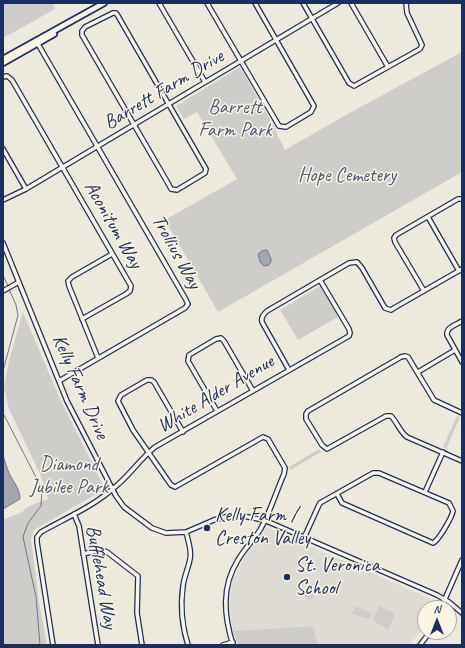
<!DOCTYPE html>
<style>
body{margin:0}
#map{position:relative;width:465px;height:648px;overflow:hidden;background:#eee9dd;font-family:Caveat,sans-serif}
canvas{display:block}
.frame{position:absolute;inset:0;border:4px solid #1b2f5e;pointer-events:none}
.north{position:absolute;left:417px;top:600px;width:40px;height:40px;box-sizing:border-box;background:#fcf5e5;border:1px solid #a2a6af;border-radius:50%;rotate:0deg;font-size:11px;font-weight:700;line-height:16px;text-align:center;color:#1b2f5e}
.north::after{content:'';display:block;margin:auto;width:14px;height:18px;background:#1b2f5e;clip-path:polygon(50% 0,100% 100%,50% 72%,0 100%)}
</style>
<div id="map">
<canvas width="465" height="648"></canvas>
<div class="frame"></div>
<div class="north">N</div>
</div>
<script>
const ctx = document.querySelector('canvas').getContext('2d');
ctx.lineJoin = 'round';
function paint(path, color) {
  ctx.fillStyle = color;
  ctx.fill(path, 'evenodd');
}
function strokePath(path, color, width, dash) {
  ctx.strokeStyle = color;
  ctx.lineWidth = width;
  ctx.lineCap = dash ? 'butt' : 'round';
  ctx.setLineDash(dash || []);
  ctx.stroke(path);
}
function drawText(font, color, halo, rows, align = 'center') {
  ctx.font = font + ' Caveat,sans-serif';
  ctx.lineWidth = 3;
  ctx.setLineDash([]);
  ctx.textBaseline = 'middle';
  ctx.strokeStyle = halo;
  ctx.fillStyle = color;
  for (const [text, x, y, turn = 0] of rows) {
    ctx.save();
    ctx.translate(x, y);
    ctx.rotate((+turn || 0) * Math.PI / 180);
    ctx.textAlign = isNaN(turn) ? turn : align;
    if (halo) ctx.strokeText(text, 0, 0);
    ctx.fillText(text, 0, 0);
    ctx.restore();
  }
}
paint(new Path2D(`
 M266,527L431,599L432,606L431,608H425V622L421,631L409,645H318L313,626L233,631L229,604L232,580L245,556L260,539Z`), '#dedbd4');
paint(new Path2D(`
 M3,3H53L55,9L3,38Z
 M462,52V172L218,312L165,220L237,179L197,112L184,119L176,106L240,67L275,128L277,134L285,150L344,116Z
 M320,286L338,317L298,340L280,310Z
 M23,312L60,399L105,489L34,530L31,539L39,602L47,645H3V520L22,512L29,506L48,499L41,476L9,409L4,387L9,361Z
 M457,416L460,417L446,449L443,447Z
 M319,449L321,452L290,470L289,467Z
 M303.5 594a5.5 5.5 0 1 1 11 0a5.5 5.5 0 1 1-11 0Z
 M356,606L372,613L370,619L352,614Z
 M379,606L395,614L388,630L373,620Z
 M313,626L318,645H238L233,631Z`), '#cfcdca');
const water = new Path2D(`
 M267,250L271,259V262L269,265L264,266L260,262L258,254L262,251Z
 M3,455C5,462 7,469 10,475C14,483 20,489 20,499L3,509Z`);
paint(water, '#a2a7af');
strokePath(water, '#6c778f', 1);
strokePath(new Path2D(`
 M3,275L8,286
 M3,371L18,315L16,305L9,289
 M3,413L42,489L41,506L28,523L23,537L36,597L40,645`), '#6c778f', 1);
const minor = new Path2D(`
 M159,3L205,82
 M207,3L279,126L286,127L311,112L314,106L255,3
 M303,3L349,83L354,86L420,49L422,45L407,13L406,3
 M351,3L388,67
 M113,13H116L118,16L206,169L205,173L177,190L171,189L169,185L82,35V31L85,27Z
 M38,44L185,298L188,304L185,308L59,381
 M3,77L7,76L12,80L131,286L130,291L126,294L82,319
 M3,149L26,189
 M3,200L26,189L338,3
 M428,217L459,271
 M3,243L67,401L116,496L124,507L152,528L166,533L186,532L214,520L229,516H243L264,520L437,595L449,602L462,613
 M3,291L19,282
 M424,291L395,242L394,238L396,235L458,199H462
 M462,321C456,325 446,327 447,335L462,362
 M98,358L69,286L68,281L72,277L112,254
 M289,370L262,322C261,317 263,315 267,311L349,263L357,262L362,268L385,308L391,310L394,308L462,269
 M418,372L455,350
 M217,411L188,361L189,355L216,339L221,338L224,341L253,391
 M462,413L434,400L408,357L405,356L401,357L308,411L306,414V419L322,445L327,449L386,416H391C397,422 400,432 407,437L462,461
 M183,432L154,382L151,380H147L121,395L118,401L133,430L171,485L175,487L263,437L268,439L285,468L284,474C276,492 270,513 260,530C253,541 244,549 238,560C221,587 224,616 233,645
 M425,492L443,452
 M74,514L79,526L98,645
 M186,532C188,540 192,551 190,559C188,569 184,577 183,586C180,607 182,626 188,645
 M304,538L318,507L320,503L373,473H379L449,503L453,511C452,517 439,540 433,543L342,503L337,494
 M83,554L101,550L107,552L138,576L137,613L142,645
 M441,608L462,560
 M53,645L37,542V537L41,532C66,518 94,506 115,487C130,475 140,459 155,447L349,336L350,333L349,329L320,280
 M223,645L233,642
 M420,645L430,632`);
const major = new Path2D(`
 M3,59L104,3
 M3,63L54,34`);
strokePath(minor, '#1b2f5e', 6);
strokePath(major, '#1b2f5e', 8);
strokePath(minor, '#fcf5e5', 3.5);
strokePath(major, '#fcf5e5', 4.5);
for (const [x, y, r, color] of [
 [207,528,4,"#1b2f5e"],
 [287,577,4,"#1b2f5e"]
]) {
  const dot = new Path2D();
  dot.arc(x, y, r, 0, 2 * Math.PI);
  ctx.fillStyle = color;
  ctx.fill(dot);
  strokePath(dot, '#fcf5e5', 1.5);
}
drawText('20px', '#1b2f5e', '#fcf5e5', [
 ["Barrett Farm Drive",164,90,-31],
 ["Aconitum Way",113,225,60],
 ["Trollius Way",176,252,61],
 ["Kelly Farm Drive",80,387,66],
 ["White Alder Avenue",216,394,-31],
 ["Bufflehead Way",101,577,80]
]);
drawText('20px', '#485679', '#fcf5e5', [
 ["Barrett",235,108],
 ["Farm Park",235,131],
 ["Hope Cemetery",347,176],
 ["Diamond",69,465],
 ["Jubilee Park",69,488]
]);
drawText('20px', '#1b2f5e', '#fcf5e5', [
 ["Kelly Farm /",215,516],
 ["Creston Valley",215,539],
 ["St. Veronica",295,566],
 ["School",295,589]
], 'left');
</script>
